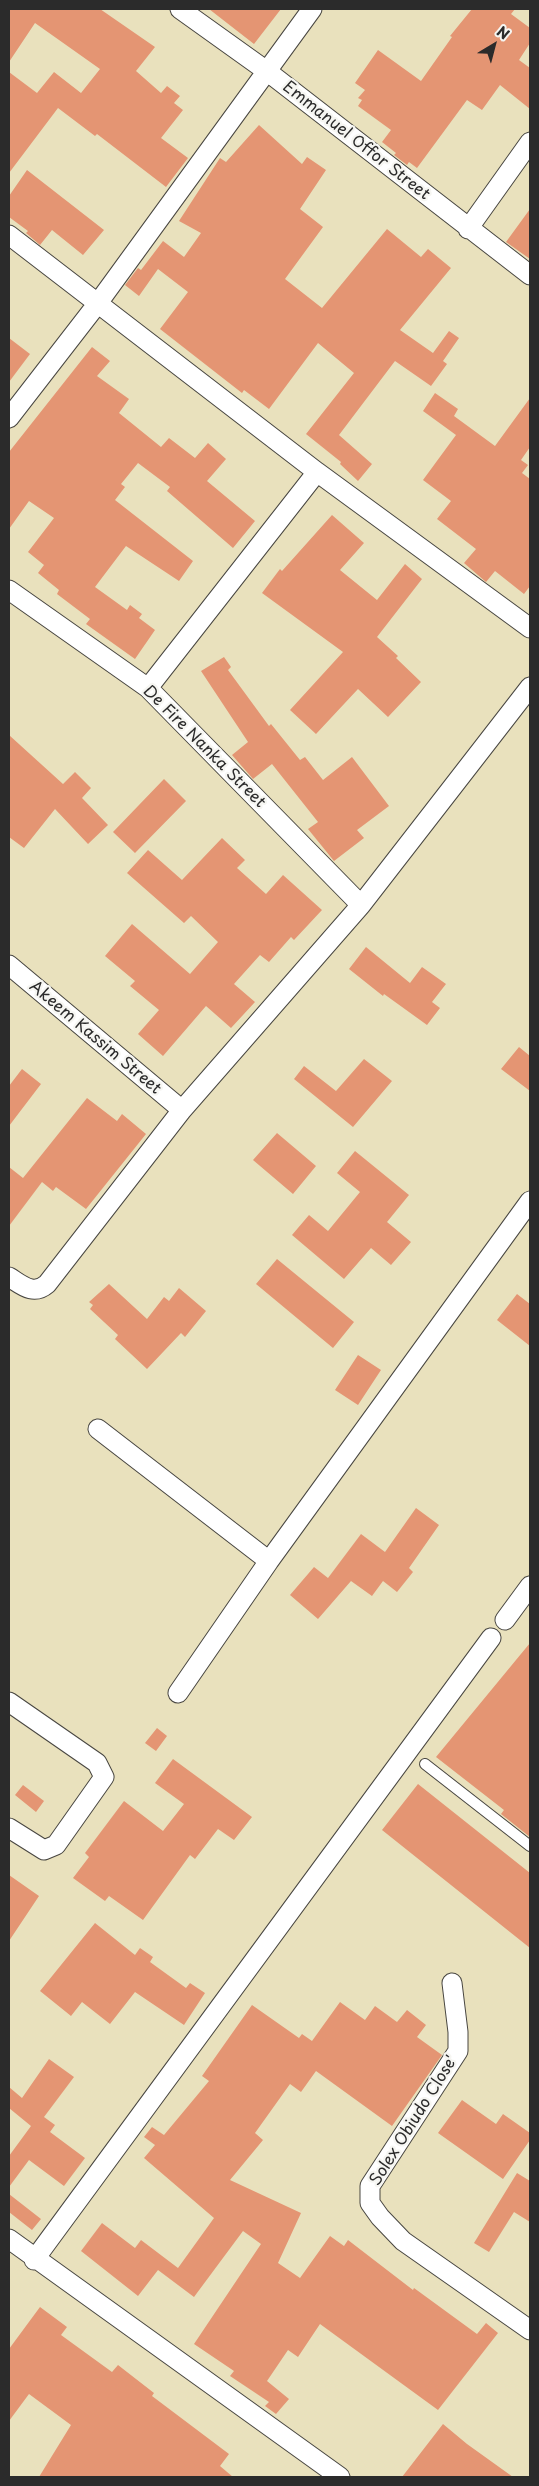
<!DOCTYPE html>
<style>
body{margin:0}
#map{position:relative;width:539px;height:2486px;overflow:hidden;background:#e9e1bd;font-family:"Playpen Sans",sans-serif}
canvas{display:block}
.frame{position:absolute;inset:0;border:10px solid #2b2b2b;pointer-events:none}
.north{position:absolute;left:469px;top:20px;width:50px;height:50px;-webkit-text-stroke:4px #f6f6f2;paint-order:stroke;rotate:37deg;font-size:14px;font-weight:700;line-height:20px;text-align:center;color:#2b2b2b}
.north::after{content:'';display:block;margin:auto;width:18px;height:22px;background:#2b2b2b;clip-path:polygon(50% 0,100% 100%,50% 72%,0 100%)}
</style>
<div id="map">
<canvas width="539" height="2486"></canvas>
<div class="frame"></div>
<div class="north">N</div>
</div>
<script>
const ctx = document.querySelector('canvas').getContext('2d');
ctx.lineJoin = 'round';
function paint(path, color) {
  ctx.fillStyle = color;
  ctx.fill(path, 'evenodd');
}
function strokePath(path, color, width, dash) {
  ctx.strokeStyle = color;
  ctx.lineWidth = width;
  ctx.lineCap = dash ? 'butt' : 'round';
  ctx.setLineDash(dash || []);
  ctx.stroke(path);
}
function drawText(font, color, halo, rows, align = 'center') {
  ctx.font = font + ' "Playpen Sans",sans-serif';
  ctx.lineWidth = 4.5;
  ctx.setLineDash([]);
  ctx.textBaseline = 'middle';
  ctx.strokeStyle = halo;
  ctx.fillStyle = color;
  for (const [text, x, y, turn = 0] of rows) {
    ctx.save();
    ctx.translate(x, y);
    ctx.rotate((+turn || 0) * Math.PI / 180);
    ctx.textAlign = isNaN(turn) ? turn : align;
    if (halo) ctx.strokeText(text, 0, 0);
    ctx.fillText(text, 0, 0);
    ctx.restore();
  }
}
paint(new Path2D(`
 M9,9H100L155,47L136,71L161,93L167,86L180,96L174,103L183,110L161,138L188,158L166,187L97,134L95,136L58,108L9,173V72L37,93L54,72L81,93L100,69L35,23L9,62Z
 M209,9H281L254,44Z
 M472,9H515L511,14L530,28V43L519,60L530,68V109L500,85L482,110L467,100L417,168L409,162L407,165L394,155L396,153L382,142L391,130L358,106L362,100L358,98L365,90L355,83L378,50L421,81L452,37L450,36Z
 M259,125L302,164L307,157L326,170L300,209L323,227L285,279L322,308L387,229L421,257L428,249L451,268L400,330L433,353L449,331L459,338L443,361L447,364L431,386L395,361L339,435L372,464L358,481L340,464L341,462L306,434L354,373L318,343L269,409L244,390L242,393L160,329L188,292L158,269L139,296L125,285L138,268L141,270L163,241L184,257L201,233L179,221L220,158L226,162Z
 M27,170L104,230L83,255L52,230L40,245L26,233L28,231L9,217V196Z
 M530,209V259L506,242Z
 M9,338L30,354L9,382Z
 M92,347L110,361L97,376L129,399L119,413L161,447L169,438L195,458L208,443L226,459L207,481L255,521L233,548L167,491L170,487L138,463L121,484L125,487L115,500L193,561L179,581L126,546L95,587L127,610L130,605L142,614L139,618L155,630L135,659L86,624L90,619L57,594L59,590L38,573L44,565L28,552L54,518L29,501L9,529V452Z
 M435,393L458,409L454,416L495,446L530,398V447L521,460L528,465L522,473L530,479V586L524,594L495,571L486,582L464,563L476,549L437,519L451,501L423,480L456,435L423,411Z
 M332,515L364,543L340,570L377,600L405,564L422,579L377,637L398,656L396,658L421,682L388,717L358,689L316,734L290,710L343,652L262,593L280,569L282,571Z
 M224,657L231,667L228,670L269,726L271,724L300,760L305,757L323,780L352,757L389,806L357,830L364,838L334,861L308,829L318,822L272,764L253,779L232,755L248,742L201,671Z
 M9,735L63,784L75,772L91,788L82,798L108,825L88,844L55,809L24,848L9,837Z
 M164,779L186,801L135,853L113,832Z
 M222,838L245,860L237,868L266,894L283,875L322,910L294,940L291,937L269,962L260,955L234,984L255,1002L231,1028L206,1006L163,1056L138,1034L159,1010L130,986L135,981L105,956L132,924L190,974L218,942L191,916L184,923L127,873L148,850L182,880Z
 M366,947L410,983L422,967L446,984L432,1002L440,1008L427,1025L384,994L383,996L349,969Z
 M519,1047L530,1056V1091L501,1069Z
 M364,1059L392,1081L353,1127L294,1079L304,1066L336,1091Z
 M22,1069L41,1084L9,1126V1086Z
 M87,1098L117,1121L122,1114L146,1134L86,1209L56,1187L53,1191L42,1182L9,1226V1167L23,1178Z
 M277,1133L316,1166L293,1194L253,1160Z
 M355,1151L409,1195L387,1222L411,1242L391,1265L371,1248L344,1279L292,1235L309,1215L328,1231L360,1192L337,1173Z
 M277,1259L354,1322L333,1348L256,1284Z
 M109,1284L147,1319L164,1297L169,1301L179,1288L206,1311L185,1337L181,1333L147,1369L115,1339L118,1335L90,1309L93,1305L89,1302Z
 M517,1294L530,1304V1346L497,1320Z
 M358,1355L381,1370L358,1405L335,1390Z
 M416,1508L439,1525L409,1568L413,1572L397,1592L383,1581L372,1596L351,1581L318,1619L290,1595L314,1567L328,1578L361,1534L385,1552Z
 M530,1643V1837L501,1814L504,1810L436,1757Z
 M157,1728L167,1736L156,1751L145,1743Z
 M173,1759L252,1817L234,1840L218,1829L195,1859L190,1855L143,1920L109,1896L105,1901L73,1878L89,1857L85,1853L124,1801L163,1831L184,1804L155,1783Z
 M418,1784L530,1873V1948L382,1830Z
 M23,1785L44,1801L36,1812L15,1795Z
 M9,1875L39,1896L9,1941Z
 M95,1923L135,1955L140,1948L153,1957L150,1962L186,1988L190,1983L205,1993L184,2025L135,1992L110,2024L82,2002L71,2016L40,1991Z
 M340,2002L365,2020L375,2006L397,2022L407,2010L426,2025L417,2037L442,2055L392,2126L316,2071L301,2092L290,2084L255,2133L263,2140L230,2180L301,2213L278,2263L300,2278L330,2236L344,2246L348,2240L413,2290L414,2288L477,2334L486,2323L498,2333L438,2410L320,2324L298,2357L288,2350L267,2381L289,2399L276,2414L265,2406L269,2402L230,2376L234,2371L194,2344L261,2244L243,2231L194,2297L158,2270L138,2296L81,2251L102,2223L135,2248L141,2240L178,2268L214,2218L144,2158L155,2145L144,2137L152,2127L164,2135L209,2081L202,2076L252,2005L299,2038L302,2034L312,2041Z
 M49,2059L74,2077L44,2117L55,2125L50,2132L85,2158L64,2186L29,2160L9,2187V2156L31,2126L9,2108V2087L22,2098Z
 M462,2100L496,2124L503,2114L530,2133V2140L503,2179L438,2133Z
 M517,2173L530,2181V2222L514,2212L489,2252L474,2243Z
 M9,2194L41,2219L32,2230L9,2212Z
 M40,2307L67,2327L61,2335L112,2372L118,2365L154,2393L152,2396L229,2454L220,2466L233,2477H39L71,2425L29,2394L9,2421V2349Z
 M443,2424L467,2444L513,2477H402Z`), '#e49573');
const service = new Path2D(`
 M425,1764L530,1846`);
const minor = new Path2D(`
 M180,9L268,72L530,275
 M468,229L530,142
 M9,235L317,472L530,628
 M9,418L98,303L312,9
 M9,590L148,688L361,905
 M148,688L317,472
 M9,965L182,1110
 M9,1277C22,1285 33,1296 47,1284L182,1110L361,905L530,687
 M98,1429L269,1561
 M505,1620L530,1586
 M178,1693L269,1561L530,1201
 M9,1702L97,1763L104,1777L56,1845L44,1850L9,1828
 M452,1983L458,2032V2051L370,2186V2203L380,2217L403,2241L530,2330
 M9,2239L340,2477
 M34,2260L491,1638`);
strokePath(service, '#484641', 12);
strokePath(minor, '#484641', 21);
strokePath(service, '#fff', 10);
strokePath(minor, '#fff', 19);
drawText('16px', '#2b2b2b', '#f6f6f2', [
 ["Emmanuel Offor Street",356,141,38],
 ["De Fire Nanka Street",204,747,45],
 ["Akeem Kassim Street",95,1038,40],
 ["Solex Obiudo Close'",414,2121,-58]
]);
</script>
